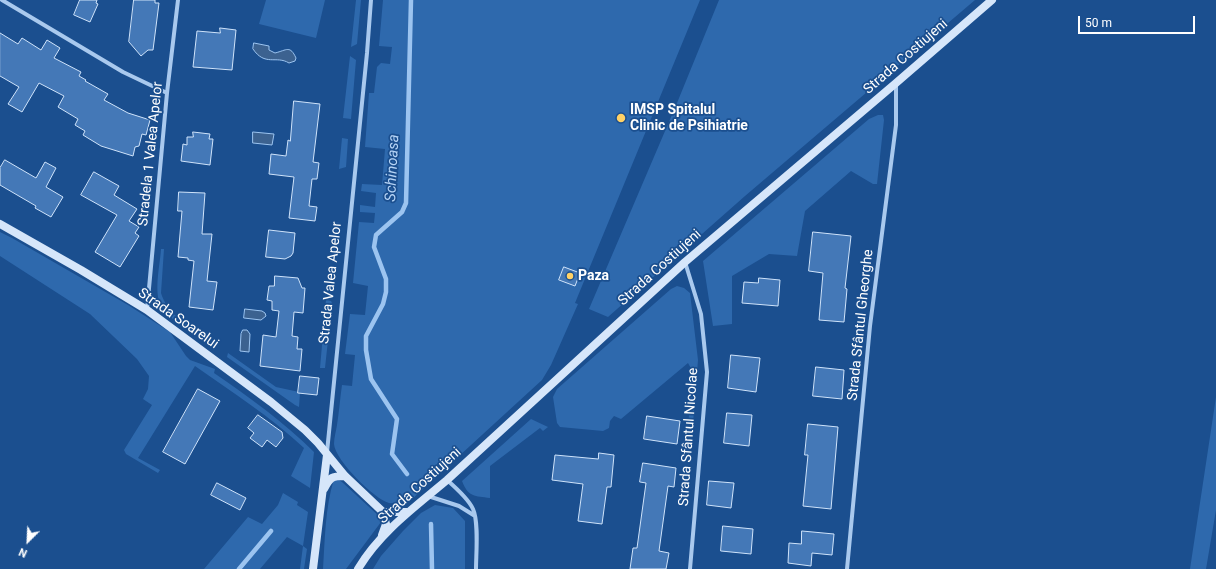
<!DOCTYPE html>
<meta charset="utf-8">
<style>
body{margin:0}
#map{position:relative;width:1216px;height:569px;overflow:hidden;background:#1b4f8f;font-family:Roboto,sans-serif}
canvas{display:block}
.north{position:absolute;left:8px;top:521px;width:40px;height:40px;-webkit-text-stroke:3px #1b4f8f;paint-order:stroke;rotate:204deg;font-size:11px;font-weight:700;line-height:16px;text-align:center;color:#fff}
.north::after{content:'';display:block;margin:auto;width:14px;height:18px;background:#fff;clip-path:polygon(50% 0,100% 100%,50% 72%,0 100%)}
.scale{position:absolute;left:1078px;top:16px;width:117px;height:18px;box-sizing:border-box;border:2px solid #fff;border-top:0;padding-left:5px;font-size:12px;line-height:14px;white-space:nowrap;color:#fff;-webkit-text-stroke:3px #1b4f8f;paint-order:stroke}
</style>
<div id="map">
<canvas width="1216" height="569"></canvas>
<div class="north">N</div>
<div class="scale">50 m</div>
</div>
<script>
const ctx = document.querySelector('canvas').getContext('2d');
ctx.lineJoin = 'round';
function paint(path, color) {
  ctx.fillStyle = color;
  ctx.fill(path, 'evenodd');
}
function strokePath(path, color, width, dash) {
  ctx.strokeStyle = color;
  ctx.lineWidth = width;
  ctx.lineCap = dash ? 'butt' : 'round';
  ctx.setLineDash(dash || []);
  ctx.stroke(path);
}
function drawText(font, color, halo, rows, align = 'center') {
  ctx.font = font + ' Roboto,sans-serif';
  ctx.lineWidth = 3.5;
  ctx.setLineDash([]);
  ctx.textBaseline = 'middle';
  ctx.strokeStyle = halo;
  ctx.fillStyle = color;
  for (const [text, x, y, turn = 0] of rows) {
    ctx.save();
    ctx.translate(x, y);
    ctx.rotate((+turn || 0) * Math.PI / 180);
    ctx.textAlign = isNaN(turn) ? turn : align;
    if (halo) ctx.strokeText(text, 0, 0);
    ctx.fillText(text, 0, 0);
    ctx.restore();
  }
}
paint(new Path2D(`
 M266,0H325L316,38L259,24Z
 M356,0H361L357,44L351,47Z
 M383,0H700L575,303L578,304L551,365L542,380L411,500C404,502 396,504 389,503C374,499 335,460 334,444C334,438 336,431 337,425C339,412 340,399 342,385L352,386L355,355L345,354L350,314L365,315L368,286L353,283L359,222L374,223L375,213L360,212V205L375,207L376,193L361,191L362,184L382,185L385,149L365,147L369,93H374L377,67L381,63L390,64L392,47L379,46Z
 M719,0H975L745,196L608,317L589,309L677,103Z
 M350,56L356,60L351,119L343,118Z
 M878,115H883L884,120L877,184H873L851,171L805,211L797,256L769,254L732,276V324L713,326L703,261L869,119Z
 M342,138L348,139L346,167L339,169Z
 M333,222L340,223L338,251H331Z
 M0,232L12,238L128,305L170,332L186,356L190,360L215,369L214,373C249,397 284,422 314,452L310,488L291,476L304,448C271,417 232,392 195,366L138,458L160,470L158,473L126,454L124,450L152,405L143,399L148,389L149,376L137,359L90,314L0,256Z
 M161,249H164L161,293C167,312 179,319 195,330L192,331C184,326 174,320 166,314C151,300 160,267 161,249Z
 M677,286L684,288L690,293L698,360L691,448L686,447L693,372L688,363L621,419L614,416L610,421L609,428L603,431L560,427L557,423L553,397L557,389L671,289Z
 M326,300L331,301L332,303L325,368H320Z
 M228,353L276,387L299,392V393H300L299,407L295,405L227,357Z
 M1216,397V510L1206,569H1190Z
 M531,419L548,427L543,431L540,428L490,466V498C475,496 468,497 462,481Z
 M334,479L339,480L342,482L381,518V522L346,569H323C325,539 325,508 334,479Z
 M283,493L298,502L297,505L308,512L303,546L307,549L304,569H300L303,546L287,537L260,569H204L248,517L262,524L278,505Z
 M435,505L453,508L465,521V569H373L381,556L403,531L421,513Z`), '#2e69ad');
const water = new Path2D(`
 M254,43L269,46V50L275,53C287,50 290,45 296,58L295,61L289,63C276,55 265,67 253,49Z
 M253,132L274,134L272,145L253,143Z
 M245,309L262,311L265,313L266,316L261,320L244,318Z
 M243,330H247L250,334L249,352L240,351L241,334Z`);
paint(water, '#3c6290');
strokePath(water, '#9cc4f0', 1);
strokePath(new Path2D(`
 M407,474L392,454L397,419L371,379L366,350V336L383,304L386,292V279L374,247L376,235L402,212L406,203L411,0
 M431,524L432,569
 M239,569L271,531`), '#9cc4f0', 4.5);
const building = new Path2D(`
 M80,0H97L96,3L98,4L90,22L74,15Z
 M134,0H155V3H159L153,50H148L141,56L129,42Z
 M220,28L236,30L232,70L193,67L197,31L220,33Z
 M0,33L18,44L22,38L41,50L47,40L60,48L54,58L81,72L79,76L86,80L85,81L108,94L104,100L128,113L150,120L146,135L142,134L139,146L135,147L133,156L101,146L83,135L85,131L75,125L78,119L58,107L64,96L39,83L22,112L8,104L19,87L0,76Z
 M294,101L320,104L313,162L319,163L317,179H312L309,206L317,207L315,221L289,218L294,177L269,174L271,154L286,156L288,140L290,141Z
 M193,132L210,134L209,139H213L210,165L181,161L183,144L187,145V137H193Z
 M5,160L36,178L45,162L56,168L46,187L63,197L51,217L35,208L36,206L0,185V168Z
 M94,172L119,186L114,195L137,209L129,221L139,227L135,233L139,236L120,267L95,252L117,215L81,195Z
 M179,192L205,193L202,234H212L207,281L217,282L213,310L189,307L194,261L188,260V258L178,257L182,211H178Z
 M269,230L295,233L293,253L291,256L285,259L266,257Z
 M813,232L851,236L845,288L847,289L844,322L819,320L823,273L809,271Z
 M564,267L580,273L575,286L559,280Z
 M275,276L298,278L302,288H305L303,313L294,312L292,336L298,337L297,349H302L300,371L260,366L263,335L276,337L279,311L272,310V301L267,300L269,286H274Z
 M759,278L780,280L778,306L742,303L744,282L758,283Z
 M731,355L760,358L756,392L728,388Z
 M816,367L844,370L842,399L813,396Z
 M300,376L319,378L317,395L298,393Z
 M198,389L220,401L185,464L163,452Z
 M727,413L752,415L749,446L724,443Z
 M258,415L282,432L283,438L276,447L267,440L262,447L250,438L254,433L248,428Z
 M647,416L680,421L677,444L644,439Z
 M808,424L838,427L831,509L803,506L808,455H805Z
 M599,453L614,455L611,487H607L602,524L578,521L583,484L552,480L555,455L598,459Z
 M643,463L676,468L674,487L668,486L659,551L669,553L666,569H630L633,548H637L646,483L640,482Z
 M709,481L734,483L731,508L707,505Z
 M217,483L246,498L240,510L211,495Z
 M723,526L753,529L751,554L721,551Z
 M802,531L834,534L832,555L812,553L811,566L788,563L789,543L801,544Z`);
paint(building, '#4478b7');
strokePath(building, '#cfe3fa', 1);
strokePath(new Path2D(`
 M2,0L123,72L167,93
 M685,262L701,314L707,372L690,569
 M147,310L167,93L178,0
 M327,452L367,53L371,0
 M447,480C455,487 469,500 473,509C479,522 476,554 476,569
 M428,496L459,506L475,516
 M847,569L870,326L896,125V84`), '#a9c9ee', 4);
strokePath(new Path2D(`
 M0,224L81,270L147,310L271,402L305,430L318,443L345,476L383,512L386,524L382,535
 M324,489C330,477 332,476 345,476
 M383,512H407
 M313,569L327,455
 M358,569C380,532 415,507 447,480L685,262L896,83L992,0`), '#d6e6fa', 8);
for (const [x, y, r, color] of [
 [621,118,5,"#ffd166"],
 [570,276,4,"#ffd166"]
]) {
  const dot = new Path2D();
  dot.arc(x, y, r, 0, 2 * Math.PI);
  ctx.fillStyle = color;
  ctx.fill(dot);
  strokePath(dot, '#1b4f8f', 1.5);
}
drawText('14px', '#fff', '#1b4f8f', [
 ["Strada Costiujeni",906,57,-41],
 ["Stradela 1 Valea Apelor",151,154,-84],
 ["Strada Costiujeni",660,268,-42],
 ["Strada Valea Apelor",331,283,-84],
 ["Strada Soarelui",178,319,35],
 ["Strada Sfântul Gheorghe",861,325,-84],
 ["Strada Sfântul Nicolae",689,437,-86],
 ["Strada Costiujeni",420,486,-42]
]);
drawText('bold 14px', '#fff', '#1b4f8f', [
 ["IMSP Spitalul",630,110],
 ["Clinic de Psihiatrie",630,126],
 ["Paza",578,276]
], 'left');
drawText('italic 15px', '#b5d3f5', '#1b4f8f', [
 ["Schinoasa",393,168,-87]
]);
</script>
